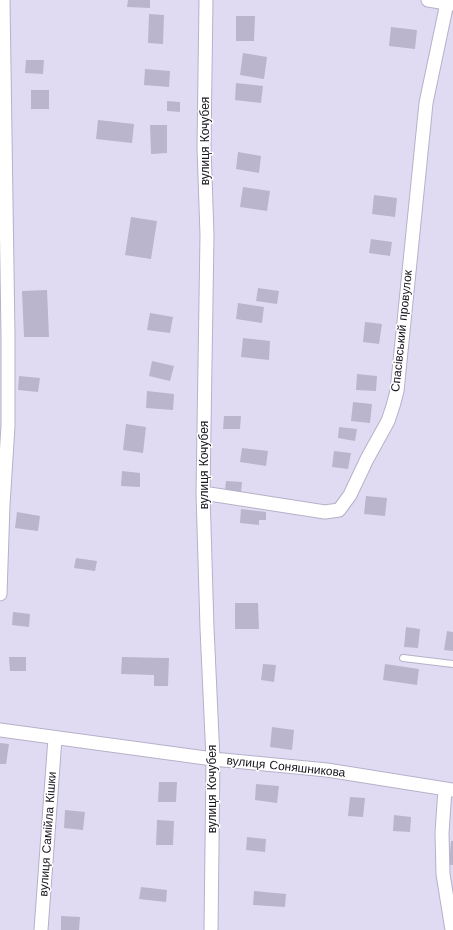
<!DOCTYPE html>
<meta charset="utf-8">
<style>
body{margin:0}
canvas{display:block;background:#e0dbf3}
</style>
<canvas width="453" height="930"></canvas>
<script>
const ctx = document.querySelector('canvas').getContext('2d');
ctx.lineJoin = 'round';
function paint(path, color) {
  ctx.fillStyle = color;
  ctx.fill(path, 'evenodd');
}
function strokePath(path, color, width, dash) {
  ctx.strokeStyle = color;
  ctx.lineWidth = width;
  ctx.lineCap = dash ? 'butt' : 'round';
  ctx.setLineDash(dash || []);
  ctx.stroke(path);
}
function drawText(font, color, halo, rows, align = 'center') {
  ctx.font = font + ' "Work Sans",sans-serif';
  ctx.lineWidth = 3;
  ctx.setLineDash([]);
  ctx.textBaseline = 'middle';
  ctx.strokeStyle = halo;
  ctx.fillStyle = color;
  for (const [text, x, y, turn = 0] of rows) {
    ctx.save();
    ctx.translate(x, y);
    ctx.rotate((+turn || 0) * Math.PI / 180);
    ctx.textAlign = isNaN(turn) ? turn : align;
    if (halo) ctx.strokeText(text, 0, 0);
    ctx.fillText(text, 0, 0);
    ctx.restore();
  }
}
paint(new Path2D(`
 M128,0H150V8L127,7Z
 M149,14L164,15L163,44L148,43Z
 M236,16H255L254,41H236Z
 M391,27L417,30L415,49L389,46Z
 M243,53L267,57L264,79L240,75Z
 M26,60H44L43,74L25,73Z
 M145,69L170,71L169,87L144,85Z
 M236,83L263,86L261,103L235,100Z
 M31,90H49V109H31Z
 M167,101L180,102V112L167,111Z
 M98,120L134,124L132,143L96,139Z
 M150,125H167V153L151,154Z
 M238,152L261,156L259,173L236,169Z
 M243,187L270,191L267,211L240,207Z
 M374,195L397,198L395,217L372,214Z
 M131,217L157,221L151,259L125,255Z
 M371,239L392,242L390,256L369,253Z
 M258,288L279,291L277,304L256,301Z
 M47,290L49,337H24L22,291Z
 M238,303L264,307L262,323L236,319Z
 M150,313L173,317L170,333L147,330Z
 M365,322L382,324L379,344L363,342Z
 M243,338L270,341L269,360L241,357Z
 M152,361L174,366L170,381L149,376Z
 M357,374L377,376L376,391L356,390Z
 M19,376L40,378L38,392L18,390Z
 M147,391L174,394L173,410L146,408Z
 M353,402L372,404L370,423L351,421Z
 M224,416H241L240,429H223Z
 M126,424L146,427L143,453L123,450Z
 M339,427L357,429L355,441L338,438Z
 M242,448L268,451L266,466L240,462Z
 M334,451L351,453L348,469L332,467Z
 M122,471L140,473V487L121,486Z
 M226,481L242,482L241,493L225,491Z
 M366,496L387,498L385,516L364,514Z
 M241,509L266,512V520H259V525L240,523Z
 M17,512L40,516L38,531L15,528Z
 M76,558L97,561L95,571L74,568Z
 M235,603H258L259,629H235Z
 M13,612L30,614L29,627L12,625Z
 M406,627L420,629L418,648L404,647Z
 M447,631L453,632V651L444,650Z
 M9,657H26V671H10Z
 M122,657L169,658L168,686H154V675L121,674Z
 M263,664L276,665L274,682L261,680Z
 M385,664L419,669L417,685L383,680Z
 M272,727L294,730L292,750L270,747Z
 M0,743L9,744L6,764H0Z
 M159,782H177L176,802H158Z
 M256,784L279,786L277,803L255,800Z
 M350,797L365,798L363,817L348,816Z
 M65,810L85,812L83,830L64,828Z
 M394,815L411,817L410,832L393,831Z
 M157,820L174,821L173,845H156Z
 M247,837L266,839L265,852L246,850Z
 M451,841H453V865H449Z
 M141,887L167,890L166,902L139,899Z
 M254,891L286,894L285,907L253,905Z
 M61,916L80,917L79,930H61Z`), '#bab5cc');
const lane = new Path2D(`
 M403,658L453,664`);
const street = new Path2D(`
 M206,0L204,147L207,235L203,493L207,628L213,759L211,930
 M428,0L453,4
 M203,493L325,512L339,510L350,495L367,459L388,421L393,406L397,391L426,103L447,3
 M0,594L3,505L8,426V336L3,0
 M0,730L213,759L327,770L453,790
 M445,789L442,833L443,874L452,930
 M41,930L55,738`);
strokePath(lane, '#b6b1c9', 8);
strokePath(street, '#b6b1c9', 15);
strokePath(lane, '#fff', 6);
strokePath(street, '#fff', 13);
drawText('12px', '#16141c', '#fff', [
 ["вулиця Кочубея",205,141,-90],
 ["Спасівський провулок",402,331,-84],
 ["вулиця Кочубея",204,465,-90],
 ["вулиця Соняшникова",286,767,6],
 ["вулиця Кочубея",212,789,-90],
 ["вулиця Самійла Кішки",48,834,-86]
]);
</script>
